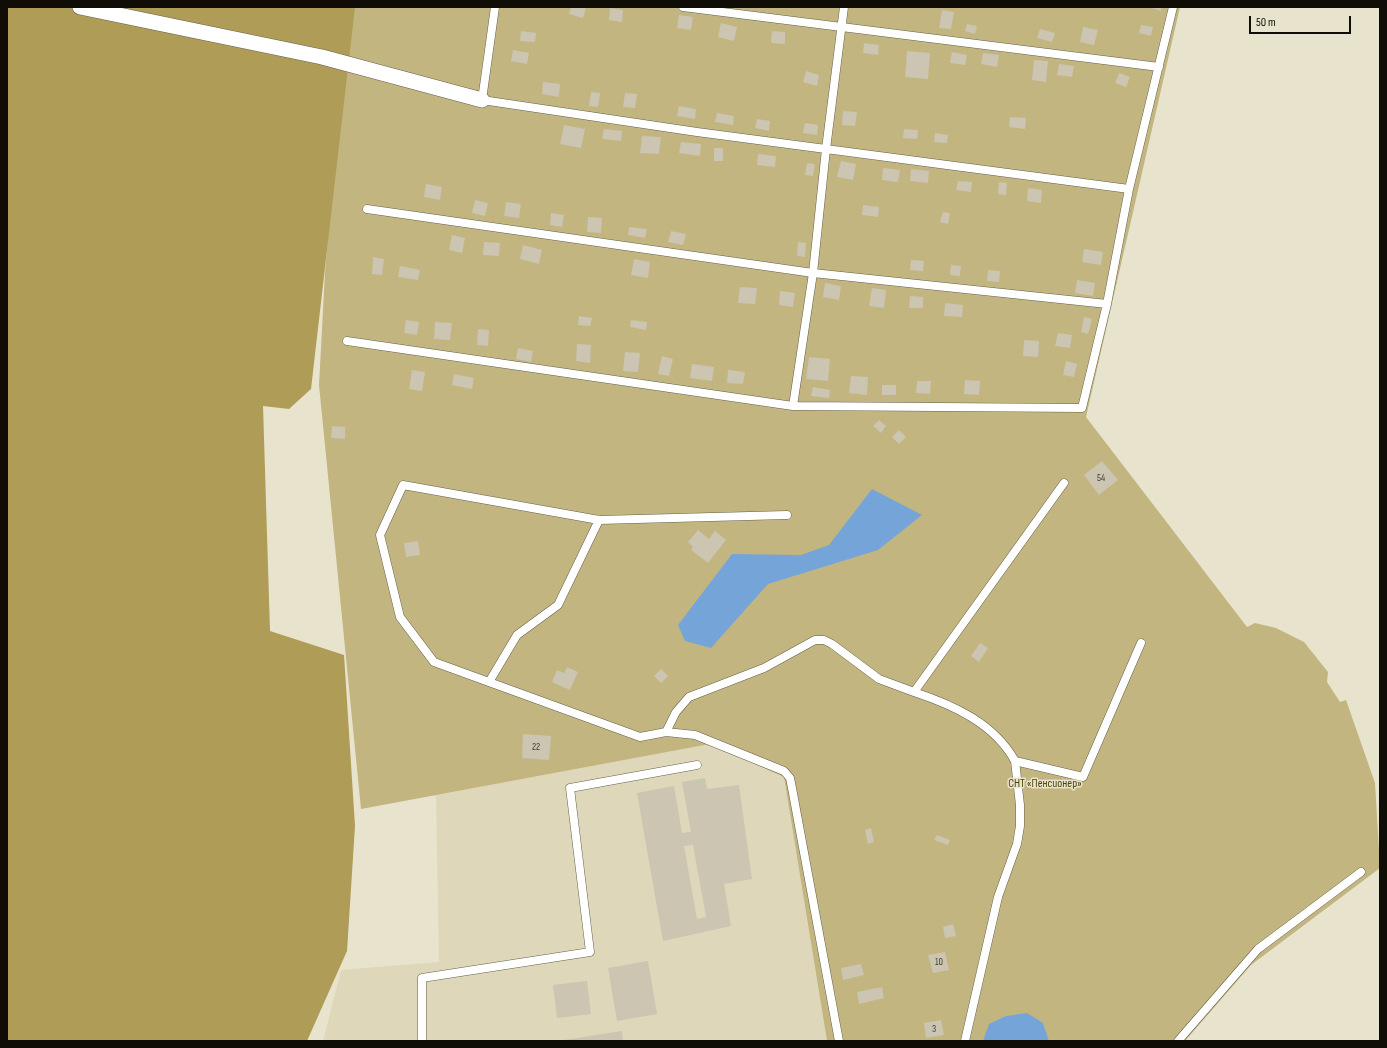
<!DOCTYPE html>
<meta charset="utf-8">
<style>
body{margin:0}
#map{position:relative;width:1387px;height:1048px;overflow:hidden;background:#e8e3cd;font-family:"Sofia Sans Condensed",sans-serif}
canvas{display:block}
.frame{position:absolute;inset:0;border:8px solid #0f0d06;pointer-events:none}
.scale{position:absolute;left:1249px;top:16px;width:102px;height:18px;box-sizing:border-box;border:2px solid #0f0d06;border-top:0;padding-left:5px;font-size:12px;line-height:14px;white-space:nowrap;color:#0f0d06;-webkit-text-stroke:3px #e8e3cd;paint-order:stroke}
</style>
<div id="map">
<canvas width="1387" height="1048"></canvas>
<div class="frame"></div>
<div class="scale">50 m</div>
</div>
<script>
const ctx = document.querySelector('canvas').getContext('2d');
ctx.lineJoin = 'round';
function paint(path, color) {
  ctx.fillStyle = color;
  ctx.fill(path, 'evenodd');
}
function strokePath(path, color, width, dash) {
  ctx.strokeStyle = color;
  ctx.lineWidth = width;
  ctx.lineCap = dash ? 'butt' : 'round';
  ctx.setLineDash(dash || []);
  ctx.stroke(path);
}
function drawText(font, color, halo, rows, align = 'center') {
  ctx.font = font + ' "Sofia Sans Condensed",sans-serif';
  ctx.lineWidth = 3;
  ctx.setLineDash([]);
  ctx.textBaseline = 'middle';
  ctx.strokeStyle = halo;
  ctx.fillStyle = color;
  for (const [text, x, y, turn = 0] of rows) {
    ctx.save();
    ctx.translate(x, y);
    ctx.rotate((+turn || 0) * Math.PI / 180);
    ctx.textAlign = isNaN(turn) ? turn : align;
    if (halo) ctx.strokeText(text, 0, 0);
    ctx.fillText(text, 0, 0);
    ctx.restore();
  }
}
paint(new Path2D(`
 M710,744L784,777L827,1041H323L341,970L439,962L436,795Z`), '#ded7ba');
paint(new Path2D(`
 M347,7H1180L1086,417L1247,627L1255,623L1276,628L1304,642L1328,672L1327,682L1340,702L1346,700L1375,783L1380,868L1251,965L1185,1041H827L784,777L710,744L361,809L319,385L325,273Z`), '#c2b580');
paint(new Path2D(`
 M7,7H355L311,389L289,409L263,406L270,631L344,655L355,826L347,951L307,1041H7Z`), '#ae9c57');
paint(new Path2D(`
 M872,489L922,515L878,550L768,584L711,648L685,641L678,625L732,554L801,555L829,545Z
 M1027,1013L1043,1023L1049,1041H983L989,1024L1006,1016Z`), '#75a5d8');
paint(new Path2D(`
 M571,7H586L583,18L569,14Z
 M1148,7H1162L1161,11Z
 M610,8L623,10L622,22L609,20Z
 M942,10L954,12L951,29L939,28Z
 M679,15L693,17L691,30L677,28Z
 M721,23L737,27L734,41L718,37Z
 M967,24L977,26L975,34L965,31Z
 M1141,25L1153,27L1151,36L1139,33Z
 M1083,27L1098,30L1094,45L1080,42Z
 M1040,29L1055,33L1052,42L1037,38Z
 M521,31L536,33L535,42L520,41Z
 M772,31L785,32V44L771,43Z
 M864,43L879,45L878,55L863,53Z
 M513,50L529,53L527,64L511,61Z
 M907,51L930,53L928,79L905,77Z
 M952,52L967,55L965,65L950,63Z
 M983,53L999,55L997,67L981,64Z
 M1034,60L1048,61L1046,82L1032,80Z
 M1059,64L1074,66L1072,77L1057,75Z
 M806,71L819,75L817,86L803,82Z
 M1119,73L1130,77L1126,87L1115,83Z
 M543,82L560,84L559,97L542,94Z
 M591,92L600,93L598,107L589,106Z
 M625,93L637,94L635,108L623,107Z
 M679,106L696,109L695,119L677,116Z
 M843,111L857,112L855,126L842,125Z
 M717,113L734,116L733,125L715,122Z
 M1010,117L1026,118L1025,129L1009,127Z
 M757,119L770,121L769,131L755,128Z
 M805,123L818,125L817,135L803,133Z
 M564,125L585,129L581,148L560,144Z
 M604,129L622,131L621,141L602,139Z
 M904,129L918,130L917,139L903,138Z
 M935,133L948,135L947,143L934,142Z
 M642,136L661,137L659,154L640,153Z
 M681,142L701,144L700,156L679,153Z
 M714,148H723V161H714Z
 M758,154L776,156L775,167L757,165Z
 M841,161L856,164L853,180L837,177Z
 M807,163L815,164L813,176L805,175Z
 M883,168L900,170L898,182L882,180Z
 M911,169L929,171L928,183L910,181Z
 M958,181L972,182L971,192L956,190Z
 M999,182L1007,183L1006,195L998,194Z
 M426,184L442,187L440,200L424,197Z
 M1028,188L1042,190L1041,203L1027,201Z
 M475,200L488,203L485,216L472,213Z
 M506,202L521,204L519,218L504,216Z
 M863,205L879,207L878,217L862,215Z
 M943,212L950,213L948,224L940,222Z
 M551,213L564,215L562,227L550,225Z
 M588,217L602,218L601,233L587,232Z
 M629,227L647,229L645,238L628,235Z
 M671,231L686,234L683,245L668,242Z
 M452,235L465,238L462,253L449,250Z
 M484,242L500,243L499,256L483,255Z
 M798,242L806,243L805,257L797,256Z
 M523,245L542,250L539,264L520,259Z
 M1084,249L1103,252L1101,265L1082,262Z
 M373,257L384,259L382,275L372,274Z
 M634,259L650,262L648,278L631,275Z
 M911,260L924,261L923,271L910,270Z
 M951,265L961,266L960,276L950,275Z
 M400,266L420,270L418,280L398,277Z
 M988,270L1000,271L999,282L987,281Z
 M1077,280L1095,283L1093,296L1075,293Z
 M825,283L841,286L839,300L823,297Z
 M740,287L757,288L755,304L738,303Z
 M872,288L886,290L884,308L869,306Z
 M780,291L795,293L793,307L779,305Z
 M910,296L923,297V308H909Z
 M945,303L963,305L962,317L944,316Z
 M579,316L592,318L590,326L578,325Z
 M1084,317L1092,319L1088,334L1081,332Z
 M406,320L419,322L417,335L404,333Z
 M631,320L647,322L646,330L630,327Z
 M435,322L452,323L450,340L434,339Z
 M478,329L489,330L488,346L477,345Z
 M1058,333L1072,335L1070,348L1055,346Z
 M1024,340L1039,341L1038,357L1023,356Z
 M577,344L591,345L590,363L576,361Z
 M518,348L533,351L531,362L516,359Z
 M625,352L640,353L638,372L623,371Z
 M662,356L673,359L669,376L658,374Z
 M809,357L830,359L828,381L806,379Z
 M1066,361L1077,364L1074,377L1063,375Z
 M692,364L714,367L712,381L690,378Z
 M412,370L425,372L422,391L409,389Z
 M728,370L745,372L743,384L727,383Z
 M454,374L474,378L472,389L452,385Z
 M851,376L868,377L867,395L849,393Z
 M965,380L980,381L979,395L964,394Z
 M917,381H931L930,394L916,393Z
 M882,385H896V395H882Z
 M813,387L830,390L829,398L811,396Z
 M879,420L886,426L881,433L873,426Z
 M332,426L345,427V439L331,438Z
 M899,430L906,437L899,444L892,437Z
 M1102,461L1118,480L1099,495L1084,475Z
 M698,530L709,539L715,531L726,540L708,563L691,550L693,547L688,542Z
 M418,541L420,555L406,557L404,543Z
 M980,643L988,648L979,662L971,656Z
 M567,667L578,672L570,690L552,682L557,670L564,673Z
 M661,669L668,676L661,683L654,676Z
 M523,734L551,736L549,760L522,758Z
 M705,778L707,789L739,785L752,879L724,884L731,926L663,941L637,793L674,786L682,833L691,832L682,782ZM693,845L706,917L697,919L684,846Z
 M871,828L874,842L868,844L865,830Z
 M937,835L950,840L948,845L934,840Z
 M953,924L956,936L945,938L943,927Z
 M945,952L949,970L933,973L928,955Z
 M648,961L657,1014L617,1021L608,968Z
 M861,964L864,975L843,980L841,968Z
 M587,981L591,1014L557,1018L553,985Z
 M882,987L884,998L859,1004L857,992Z
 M941,1020L944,1035L926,1038L924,1023Z
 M622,1031L623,1041H564V1040Z`), '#cbc5b1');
const service = new Path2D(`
 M495,7L482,100L697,132L1129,189
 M683,7L1159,67
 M367,209L813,273L1107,304
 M347,341L793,406L1082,408L1107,304L1129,189L1173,7
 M793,406L813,273L826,149L844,7
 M787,515L599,520L403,485L380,535L400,617L434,662L640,737L666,732L695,735L784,771L790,778L792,788L839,1041
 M489,682L517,635L558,605L599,520
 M914,692C953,705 994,723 1015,761
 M666,732L676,712L689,697L764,668L815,640H824L832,644L879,679L914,692L1064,483
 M422,1041V978L590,952L570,788L697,765
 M965,1041L998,897L1017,844L1020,826V805L1015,761L1083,777L1141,643
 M1178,1041L1258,949L1361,872`);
const minor = new Path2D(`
 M80,7L322,57L482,100`);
strokePath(service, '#65604e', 9);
strokePath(minor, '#65604e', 16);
strokePath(service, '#fff', 8);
strokePath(minor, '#fff', 15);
drawText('10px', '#3e3b31', null, [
 ["54",1101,478],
 ["22",536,747],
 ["10",939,962],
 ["3",934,1029]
]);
drawText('12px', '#50430b', '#e8e3cd', [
 ["СНТ «Пенсионер»",1045,784]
]);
</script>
